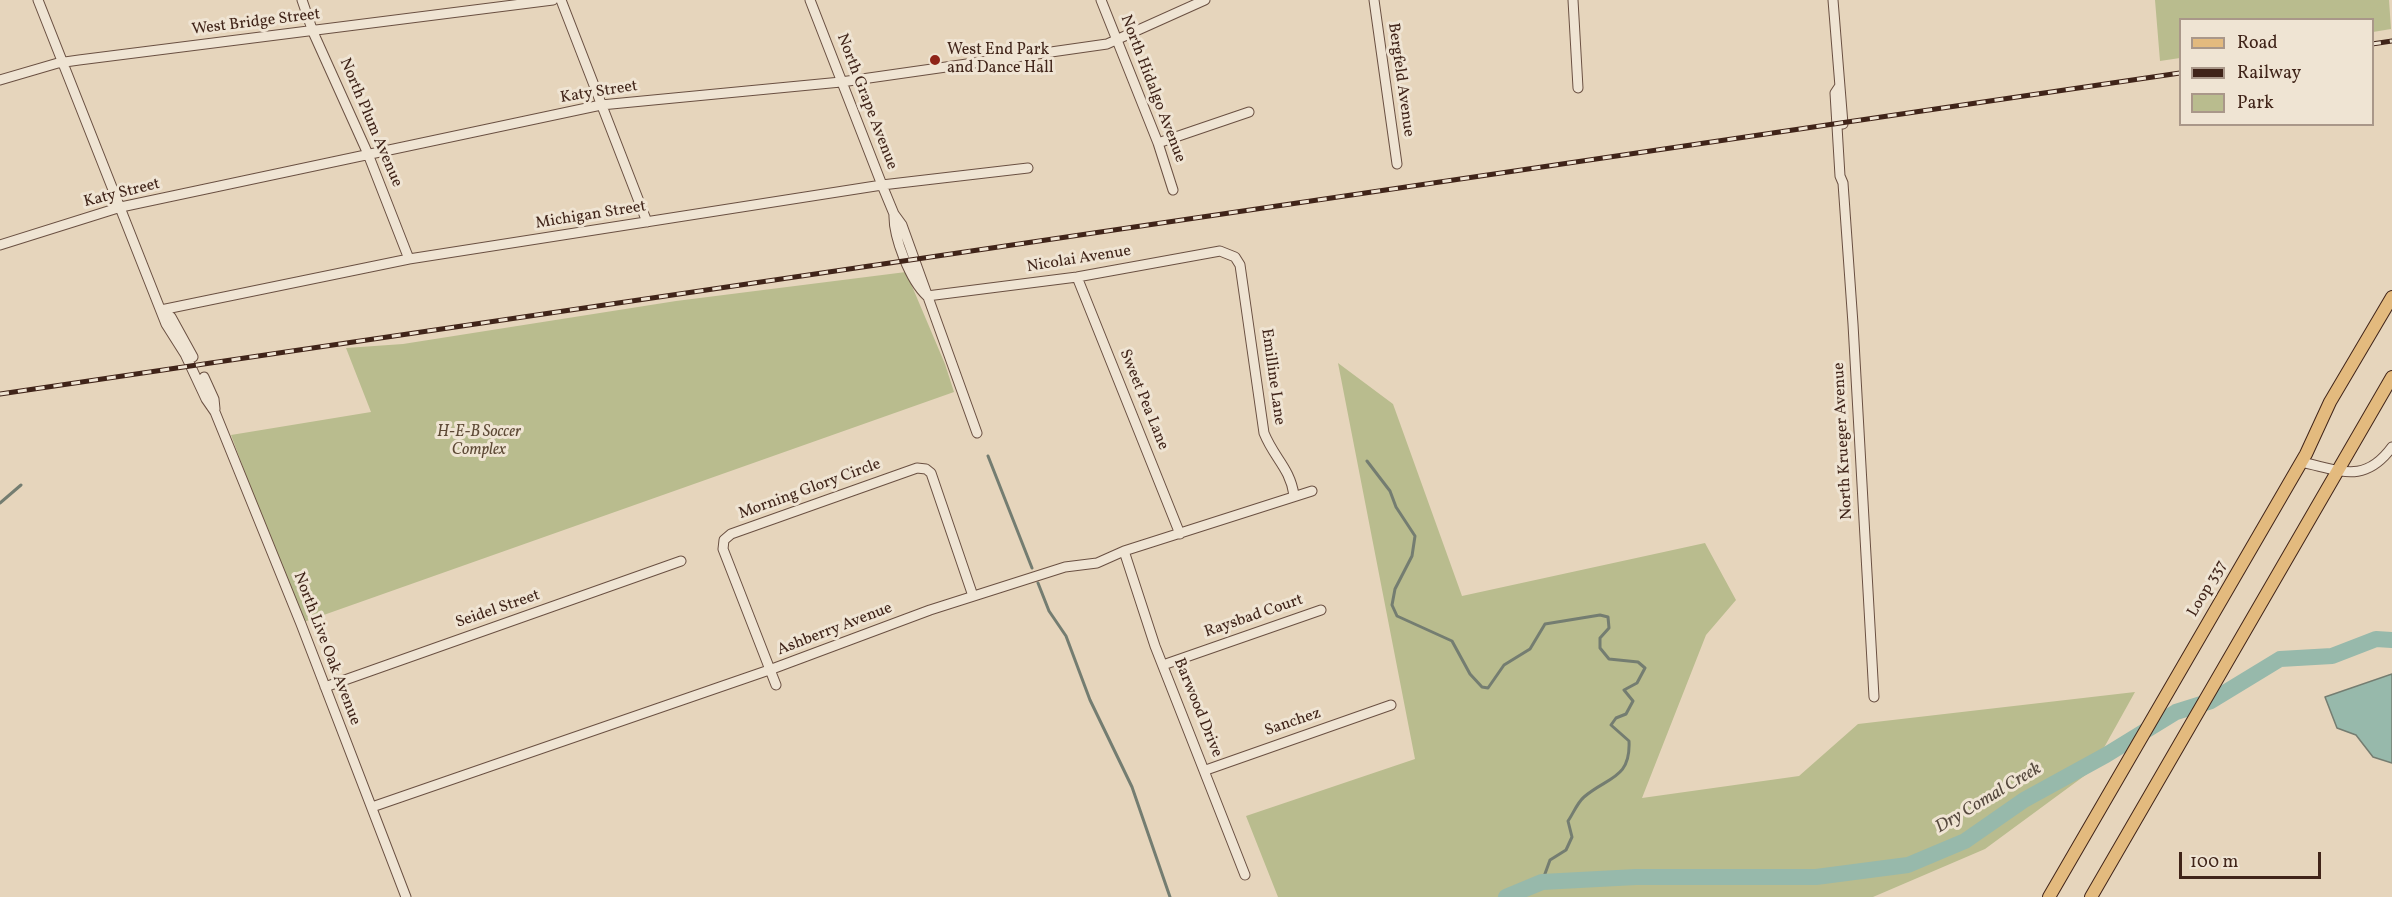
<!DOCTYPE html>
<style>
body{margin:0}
#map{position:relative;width:2392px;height:897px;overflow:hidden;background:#e6d5bc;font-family:Vollkorn,serif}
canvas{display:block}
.legend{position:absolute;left:2179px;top:18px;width:195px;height:108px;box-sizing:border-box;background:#efe4d3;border:2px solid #a99789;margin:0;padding:8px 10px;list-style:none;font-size:18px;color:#402419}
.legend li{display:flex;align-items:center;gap:12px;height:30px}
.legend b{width:30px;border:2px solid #a99789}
.scale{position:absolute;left:2179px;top:852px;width:142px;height:27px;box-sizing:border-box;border:3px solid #402419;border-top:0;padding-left:8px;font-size:18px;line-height:21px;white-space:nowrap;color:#402419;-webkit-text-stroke:4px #efe4d3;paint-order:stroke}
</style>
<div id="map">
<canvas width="2392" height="897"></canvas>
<ul class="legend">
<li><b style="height:8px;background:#e3ba7e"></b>Road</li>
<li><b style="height:8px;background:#402419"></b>Railway</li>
<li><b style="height:16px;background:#b9bc8e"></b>Park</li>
</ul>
<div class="scale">100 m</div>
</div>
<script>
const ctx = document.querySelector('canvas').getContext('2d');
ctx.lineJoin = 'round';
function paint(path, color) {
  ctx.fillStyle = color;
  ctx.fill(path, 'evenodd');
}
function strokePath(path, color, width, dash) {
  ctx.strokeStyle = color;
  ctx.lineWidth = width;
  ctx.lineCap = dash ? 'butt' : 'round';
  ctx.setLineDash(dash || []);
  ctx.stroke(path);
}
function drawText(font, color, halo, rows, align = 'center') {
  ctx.font = font + ' Vollkorn,serif';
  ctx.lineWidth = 6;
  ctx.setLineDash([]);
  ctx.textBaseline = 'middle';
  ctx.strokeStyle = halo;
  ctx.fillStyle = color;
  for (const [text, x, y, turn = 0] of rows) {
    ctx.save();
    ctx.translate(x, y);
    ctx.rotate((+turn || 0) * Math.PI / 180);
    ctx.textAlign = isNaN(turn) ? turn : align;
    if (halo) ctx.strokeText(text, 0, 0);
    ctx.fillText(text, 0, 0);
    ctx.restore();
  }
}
paint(new Path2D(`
 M2155,0H2389L2391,29L2373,32L2372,20H2180V58L2160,61Z
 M906,272L945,364L954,392L301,623L231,435L371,412L346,348L403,344L676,301Z
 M1338,363L1393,404L1462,596L1705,543L1736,600L1706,635L1642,798L1799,776L1858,724L2135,692L2091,771L1985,849L1873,897H1278L1246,816L1415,759Z`), '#b9bc8e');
const water = new Path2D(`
 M2392,674V763L2373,757L2356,735L2337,728L2325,697Z`);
paint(water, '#97b9ab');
strokePath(water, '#747d71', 1.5);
strokePath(new Path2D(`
 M988,456L1032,568
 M1367,461L1390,491L1396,507L1415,536L1412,556L1395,589L1392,605L1397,616L1452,641L1470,674L1482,687L1488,688L1504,665L1530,649L1545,624L1600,615L1608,617L1609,628L1600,638V648L1609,659L1638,662L1645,668L1637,683L1624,690L1633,701L1626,714L1616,718L1611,725L1629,741C1631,779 1607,777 1584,797C1577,803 1573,814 1568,821L1572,837L1566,850L1550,860L1542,882
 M0,503L21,485
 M1038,583L1049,611L1066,636L1090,700L1132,787L1170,897`), '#747d71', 3);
strokePath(new Path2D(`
 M1506,897L1542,882L1636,877H1816L1908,865L1965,841L2024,800L2106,755L2176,712L2211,701L2280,659L2332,656L2376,639L2392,640`), '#97b9ab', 16);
const minor = new Path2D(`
 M38,0L166,324L185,354L206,399L215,412L301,624L406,897
 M302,0L313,32L368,154L409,259
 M561,0L647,222
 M810,0L882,185L894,214L902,225L977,433
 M1101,0L1158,143L1173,190
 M1374,0L1397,164
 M1573,0L1578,88
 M1833,0L1843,124
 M0,80L58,63L79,60L553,0
 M1839,87L1835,93L1840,176L1843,183L1853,324L1874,697
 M1158,143L1249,112
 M894,214C893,237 910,280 927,296
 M0,245L121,207L601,105L841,82L1107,44L1205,0
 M1077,277L1180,534
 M927,296L1077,277L1220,251L1235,257L1240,265L1264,433C1274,458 1290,468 1294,495
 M161,310L409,259L882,185L1028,168
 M161,310L171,317L193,357
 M204,377L214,399L215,409
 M2301,462C2340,470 2364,485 2392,447
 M1124,551L1155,646L1245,875
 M1163,665L1321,610
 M776,685L723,549L724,540L731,534L917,468L926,469L931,473L973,596
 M325,687L681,561
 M1206,770L1391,705
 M372,807L772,669L930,610L1065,567L1097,563L1124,551L1312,491`);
const major = new Path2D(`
 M2049,897L2306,454L2330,402L2392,297
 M2091,897L2392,377`);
strokePath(minor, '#6a5042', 11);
strokePath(major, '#402419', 14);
strokePath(minor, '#efe4d3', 9);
strokePath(major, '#e3ba7e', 12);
const rail = new Path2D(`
 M2372,44L2392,41
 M0,394L2180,73`);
strokePath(rail, '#402419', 5);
strokePath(rail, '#efe4d3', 3, [9]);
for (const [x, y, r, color] of [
 [935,60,6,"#8f2418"]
]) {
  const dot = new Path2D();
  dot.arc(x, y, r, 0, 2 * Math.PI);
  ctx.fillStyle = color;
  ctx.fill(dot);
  strokePath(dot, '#efe4d3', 2);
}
drawText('16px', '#402419', '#efe4d3', [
 ["West Bridge Street",256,23,-7],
 ["Bergfeld Avenue",1400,80,82],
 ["North Hidalgo Avenue",1152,89,69],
 ["Katy Street",599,93,-9],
 ["North Grape Avenue",866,102,69],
 ["North Plum Avenue",370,123,67],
 ["Katy Street",122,194,-14],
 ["Michigan Street",591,216,-9],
 ["Nicolai Avenue",1079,260,-9],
 ["Emilline Lane",1272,377,82],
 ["Sweet Pea Lane",1143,400,68],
 ["North Krueger Avenue",1844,441,-93],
 ["Morning Glory Circle",810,490,-20],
 ["Loop 337",2208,589,-60],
 ["Seidel Street",498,610,-19],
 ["Raysbad Court",1254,617,-19],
 ["Ashberry Avenue",835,630,-21],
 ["North Live Oak Avenue",326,649,69],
 ["Barwood Drive",1197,708,68],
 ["Sanchez",1293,723,-19]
]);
drawText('16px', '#402419', '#efe4d3', [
 ["West End Park",947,51],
 ["and Dance Hall",947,69]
], 'left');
drawText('italic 16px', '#5e4a36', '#efe4d3', [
 ["H-E-B Soccer",479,433],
 ["Complex",479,451]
]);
drawText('italic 18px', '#56493e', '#efe4d3', [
 ["Dry Comal Creek",1989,799,-31]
]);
</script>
